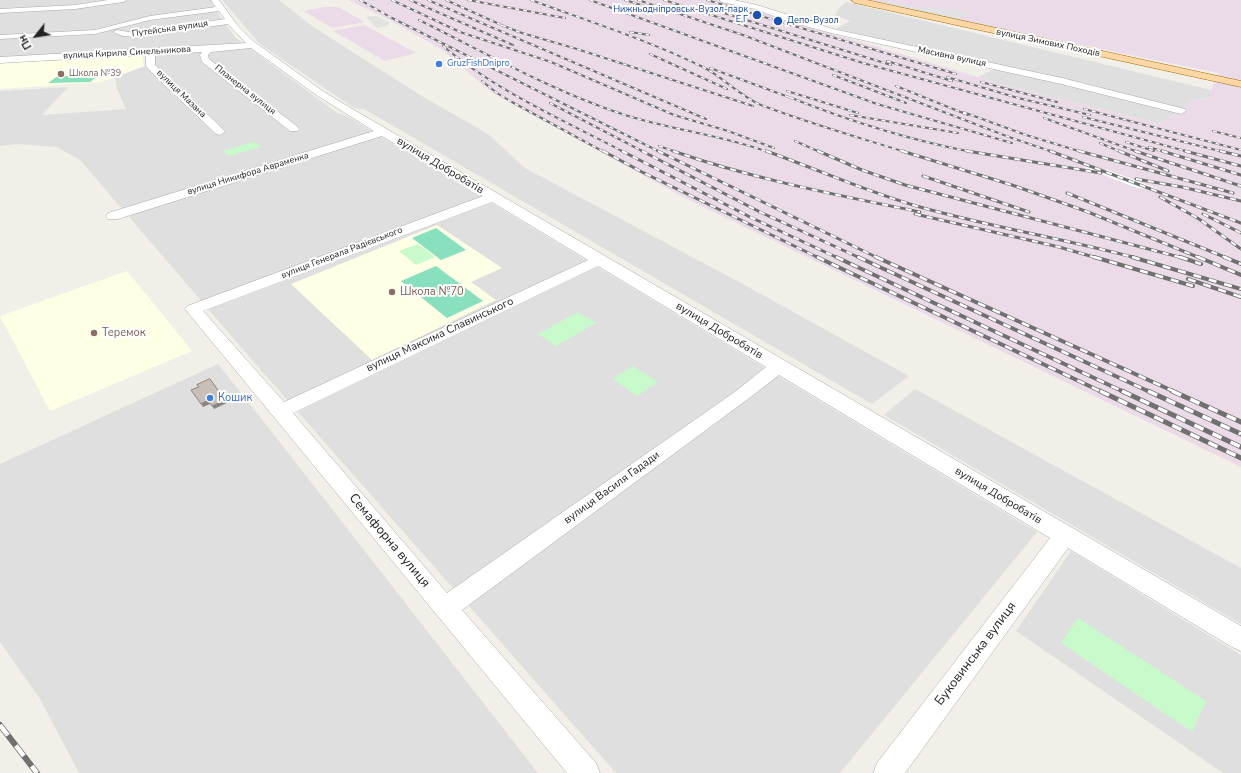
<!DOCTYPE html>
<meta charset="utf-8">
<style>
body{margin:0}
#map{position:relative;width:1241px;height:773px;overflow:hidden;background:#f2efe9;font-family:"Nunito Sans",sans-serif}
canvas{display:block}
.north{position:absolute;left:16px;top:16px;width:40px;height:40px;-webkit-text-stroke:3px #fff;paint-order:stroke;rotate:240deg;font-size:11px;font-weight:700;line-height:16px;text-align:center;color:#222}
.north::after{content:'';display:block;margin:auto;width:14px;height:18px;background:#222;clip-path:polygon(50% 0,100% 100%,50% 72%,0 100%)}
</style>
<div id="map">
<canvas width="1241" height="773"></canvas>
<div class="north">Пн</div>
</div>
<script>
const ctx = document.querySelector('canvas').getContext('2d');
ctx.lineJoin = 'round';
function paint(path, color) {
  ctx.fillStyle = color;
  ctx.fill(path, 'evenodd');
}
function strokePath(path, color, width, dash) {
  ctx.strokeStyle = color;
  ctx.lineWidth = width;
  ctx.lineCap = dash ? 'butt' : 'round';
  ctx.setLineDash(dash || []);
  ctx.stroke(path);
}
function drawText(font, color, halo, rows, align = 'center') {
  ctx.font = font + ' "Nunito Sans",sans-serif';
  ctx.lineWidth = 4;
  ctx.setLineDash([]);
  ctx.textBaseline = 'middle';
  ctx.strokeStyle = halo;
  ctx.fillStyle = color;
  for (const [text, x, y, turn = 0] of rows) {
    ctx.save();
    ctx.translate(x, y);
    ctx.rotate((+turn || 0) * Math.PI / 180);
    ctx.textAlign = isNaN(turn) ? turn : align;
    if (halo) ctx.strokeText(text, 0, 0);
    ctx.fillText(text, 0, 0);
    ctx.restore();
  }
}
paint(new Path2D(`
 M0,0H210L224,23L236,38L337,113L347,116L1037,532L840,773H616L253,361L80,160L57,147L17,144L0,146V91L68,87L42,115L126,109L117,89L115,77L154,63L151,51L0,57Z
 M222,0H279L312,26L420,95L488,134L525,168L739,282L909,376L872,404L364,109L354,108L260,44Z
 M846,2L1211,90L1210,98L1194,99L1161,124L1012,87L978,77L1000,66L836,29L850,21L835,15L839,8Z
 M218,364L264,422L538,773H79L40,699L0,642V464Z
 M915,389L1241,568V624L884,415Z
 M1071,551L1241,655V773H1223L1016,631Z`), '#e0dfdf');
paint(new Path2D(`
 M348,0H719L1012,87L1161,124L1194,99L1210,98L1211,90L1219,73L923,13L871,0H1241V467L685,198L494,94L441,49L388,19Z
 M324,7H338L365,22L332,28L304,11Z
 M364,25L416,53L385,61L333,31Z`), '#ebdbe8');
paint(new Path2D(`
 M142,55L144,66L101,82L0,89V62Z
 M437,225L502,268L471,282L496,300L372,360L291,284Z
 M127,271L192,351L50,411L0,316Z`), '#ffffe5');
paint(new Path2D(`
 M254,142L261,147L229,156L223,151Z
 M418,244L435,257L416,265L399,251Z
 M578,312L596,323L556,346L538,334Z
 M633,366L658,382L637,396L613,379Z
 M1078,618L1206,701L1192,732L1061,643Z`), '#c8facc');
paint(new Path2D(`
 M99,75L90,82L48,83L58,76Z
 M436,228L466,250L441,260L412,238Z
 M436,266L483,301L447,318L401,281Z`), '#88e0be');
paint(new Path2D(`
 M886,1L921,8L934,7L968,13L955,20L880,3Z
 M376,16L389,22V25L377,28L366,17Z`), '#e2e2e2');
paint(new Path2D(`
 M1083,167L1108,170L1158,189L1137,188Z`), '#fff');
const minor = new Path2D(`
 M108,0H127L123,2L75,9L0,13V9L75,5Z
 M211,0H219L237,25L253,41L324,92L354,110L1241,626V651L1232,647L1068,548L905,773H873L877,763L1050,538L779,375L748,399L462,610L596,763L600,773H567L185,309L187,306L483,196L382,136L118,219H108L106,216L108,213L374,131L318,96L251,48L211,52L208,55L209,59L298,127L299,129L298,131H290L202,62L200,55L202,52L155,55V65L224,130L225,132L220,135L216,134L157,78L146,66V55L0,63V57L246,43L228,24L135,37L123,36L113,32L117,30L135,33L225,19L219,11L150,20L95,34L0,39V35L95,30L150,16L216,7ZM492,202L588,260L284,402L203,311ZM598,266L766,367L736,391L447,593L293,413Z
 M720,0H734L757,5L833,29L1062,78L1185,109L1186,111L1181,114L1061,84L831,33L787,21L755,9L721,2Z`);
const major = new Path2D(`
 M851,0H867L1241,81V87L855,3Z`);
strokePath(minor, '#a9a9a9', 1);
strokePath(major, '#a06b00', 1);
paint(minor, '#fff');
paint(major, '#fcd6a4');
const railFar4 = new Path2D(`
 M360,0L392,18L660,152
 M392,0L460,32L551,62L674,115L728,131L774,148
 M410,0L513,45
 M428,0L706,119
 M446,0L506,27
 M468,0L565,18
 M531,0C588,21 648,40 703,67C723,77 738,95 761,105C808,123 857,137 905,152
 M590,0L877,104L1012,143
 M625,0L644,6
 M638,0L743,35L1009,137L1053,152
 M664,0L863,63L1189,152
 M707,0L956,74
 M698,5L891,65
 M419,20C486,53 554,92 625,115C672,130 722,135 768,152
 M501,25L522,33L577,49L753,106
 M630,32L649,35
 M443,46C496,91 563,120 624,152
 M650,54L727,89
 M887,61L952,81
 M710,68L794,99
 M833,75L906,103
 M947,77L1018,98L1090,115
 M482,81L497,93L512,102L604,152
 M981,82L1057,102
 M896,86L968,115
 M787,91L858,113
 M789,97C849,121 909,140 972,152
 M550,103L644,152
 M1084,109L1241,150
 M963,112L1026,135L1082,152
 M850,115L958,133
 M1083,117L1224,152
 M1044,118L1138,152
 M1213,131L1241,138
 M795,141L820,152
 M1126,142L1154,151
 M1100,143L1121,152
 M659,146L676,152
 M1149,147L1165,152`);
const railFar3 = new Path2D(`
 M603,151L642,172L819,258
 M622,151L750,217L838,258
 M642,151L760,212L860,258
 M658,151L878,258
 M673,151C753,179 837,195 920,212
 M766,151C817,169 867,192 920,207C991,227 1065,239 1136,258
 M818,151L862,170L905,185L1183,258
 M902,151L1015,186L1088,212L1200,258
 M967,151L1101,173
 M1050,151L1241,223
 M1079,151L1233,193
 M1119,151L1168,171
 M1135,151L1241,186
 M1162,151L1241,175
 M1185,151L1241,166
 M1220,151L1241,156
 M923,176L1029,212
 M1136,179L1182,187L1241,201
 M1067,193L1227,258
 M1160,197L1199,219L1241,249
 M915,214L1059,247L1097,258
 M1203,214L1241,233`);
const railFar2 = new Path2D(`
 M817,257L1102,392
 M836,257L1124,392
 M858,257L1150,392
 M876,257L1175,392
 M1094,257L1193,286
 M1132,257L1241,289
 M1180,257L1201,264
 M1198,257L1241,275
 M1224,257L1241,264
 M1188,279L1241,297`);
const railFar1 = new Path2D(`
 M1100,391L1241,458
 M1122,391L1241,447
 M1148,391L1241,434
 M1172,391L1241,422`);
const rail = new Path2D(`
 M0,725L37,773`);
strokePath(railFar4, '#707070', 2);
strokePath(railFar3, '#707070', 3);
strokePath(railFar2, '#707070', 4);
strokePath(railFar1, '#707070', 5);
strokePath(rail, '#707070', 6);
strokePath(railFar4, '#fff', 1.5, [4]);
strokePath(railFar3, '#fff', 2, [6]);
strokePath(railFar2, '#fff', 2.5, [8]);
strokePath(railFar1, '#fff', 3.5, [10]);
strokePath(rail, '#fff', 4.5, [13]);
paint(new Path2D(`
 M208,400L210,404L203,407L201,404Z
 M225,400L227,403L214,409L212,406Z`), '#8b8681');
const building = new Path2D(`
 M210,379L225,400L212,406L208,400L201,404L191,390L199,387L197,385Z`);
paint(building, '#c7bfb8');
strokePath(building, '#8b8681', 1);
for (const [x, y, r, color] of [
 [757,15,5,"#1a4fb4"],
 [778,21,5,"#1a4fb4"],
 [439,64,4,"#3f7fe0"],
 [61,74,4,"#8d6e63"],
 [392,292,4,"#8d6e63"],
 [94,333,4,"#8d6e63"],
 [210,398,4,"#3f7fe0"]
]) {
  const dot = new Path2D();
  dot.arc(x, y, r, 0, 2 * Math.PI);
  ctx.fillStyle = color;
  ctx.fill(dot);
  strokePath(dot, '#fff', 1.5);
}
drawText('9px', '#164399', '#fff', [
 ["Нижньодніпровськ-Вузол-парк",748,10],
 ["Е,Г",748,20],
 ["Депо-Вузол",787,21,"left"]
], 'right');
drawText('9px', '#222', '#fff', [
 ["Путейська вулиця",170,29,-8],
 ["вулиця Зимових Походів",1048,43,12],
 ["вулиця Кирила Синельникова",127,53,-3],
 ["Масивна вулиця",952,57,12],
 ["Планерна вулиця",245,90,38],
 ["вулиця Мазана",181,94,44],
 ["вулиця Никифора Авраменка",248,174,-17],
 ["вулиця Генерала Радієвського",342,253,-21]
]);
drawText('9px', '#366cbe', '#fff', [
 ["GruzFishDnipro",447,64]
], 'left');
drawText('9px', '#785e54', '#fff', [
 ["Школа №39",69,74]
], 'left');
drawText('11px', '#222', '#fff', [
 ["вулиця Добробатів",440,166,31],
 ["вулиця Добробатів",719,331,31],
 ["вулиця Максима Славинського",440,335,-25],
 ["вулиця Василя Гадади",612,488,-36],
 ["вулиця Добробатів",998,496,31]
]);
drawText('11px', '#785e54', '#fff', [
 ["Школа №70",400,292],
 ["Теремок",102,333]
], 'left');
drawText('11px', '#366cbe', '#fff', [
 ["Кошик",218,398]
], 'left');
drawText('13px', '#222', '#fff', [
 ["Семафорна вулиця",389,541,50],
 ["Буковинська вулиця",976,654,-53]
]);
</script>
